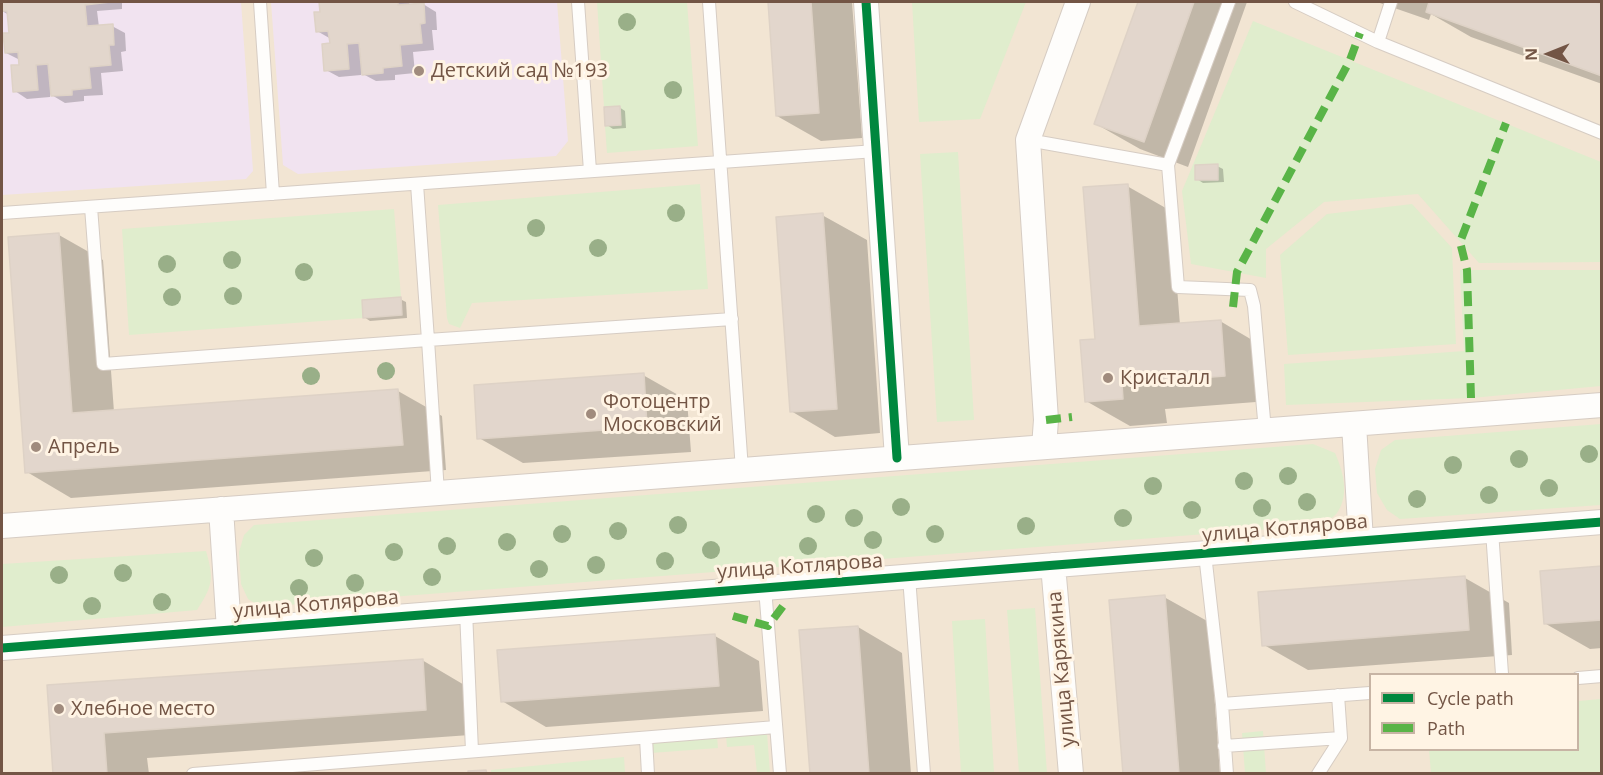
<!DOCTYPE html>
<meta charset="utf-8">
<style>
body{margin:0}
#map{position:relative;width:1603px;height:775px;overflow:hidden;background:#f5efe4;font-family:"Open Sans",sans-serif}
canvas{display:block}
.frame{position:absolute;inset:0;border:3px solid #735545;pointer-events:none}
.legend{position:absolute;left:1369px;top:673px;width:210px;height:78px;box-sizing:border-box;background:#fff4e4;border:2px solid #c7b4a4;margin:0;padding:8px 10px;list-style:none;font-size:18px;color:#735545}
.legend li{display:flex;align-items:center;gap:12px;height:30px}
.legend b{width:30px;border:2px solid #c7b4a4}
.north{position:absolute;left:1519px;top:24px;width:60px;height:60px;-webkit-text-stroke:4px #fff4e4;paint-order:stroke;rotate:269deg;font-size:16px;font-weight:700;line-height:24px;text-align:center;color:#735545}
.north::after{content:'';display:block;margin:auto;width:21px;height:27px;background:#735545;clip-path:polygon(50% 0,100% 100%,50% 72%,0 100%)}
</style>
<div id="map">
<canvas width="1603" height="775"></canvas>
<div class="frame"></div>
<ul class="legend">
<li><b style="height:8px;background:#00873e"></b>Cycle path</li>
<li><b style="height:8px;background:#59b447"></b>Path</li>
</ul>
<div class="north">N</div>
</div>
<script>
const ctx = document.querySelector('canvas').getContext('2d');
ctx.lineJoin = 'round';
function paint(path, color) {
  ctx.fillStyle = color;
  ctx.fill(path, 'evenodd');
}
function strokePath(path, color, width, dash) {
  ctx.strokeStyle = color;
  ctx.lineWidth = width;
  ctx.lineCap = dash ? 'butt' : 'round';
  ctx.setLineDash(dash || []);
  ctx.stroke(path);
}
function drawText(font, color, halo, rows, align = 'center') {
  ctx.font = font + ' "Open Sans",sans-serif';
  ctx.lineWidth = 6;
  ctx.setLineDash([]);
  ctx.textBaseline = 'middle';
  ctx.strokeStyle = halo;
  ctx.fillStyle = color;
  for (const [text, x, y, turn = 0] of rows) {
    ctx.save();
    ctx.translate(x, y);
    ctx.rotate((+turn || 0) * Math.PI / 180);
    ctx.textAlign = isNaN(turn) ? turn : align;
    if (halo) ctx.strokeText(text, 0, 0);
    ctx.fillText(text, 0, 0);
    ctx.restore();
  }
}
paint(new Path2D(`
 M2,2H1601V773L2,774ZM1370,674H1578V750H1370Z`), '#f2e5d3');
paint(new Path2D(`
 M2,2H241L253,171L246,179L2,195Z
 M271,2H557L568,141L556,156L298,174L283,165Z`), '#f1e3f0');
paint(new Path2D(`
 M597,2H687L698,146L607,153L605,126L621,125L620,106L604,107Z
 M912,2H1026L980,119L919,122Z
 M1253,21L1601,162V262L1479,263L1418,194L1324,202L1266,249V278L1191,264L1182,191Z
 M958,152L974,420L937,422L920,154Z
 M700,184L708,289L472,303L460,328L449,324L447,318L438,205Z
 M1412,204L1452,248L1456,344L1288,355L1280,255L1327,214Z
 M394,209L401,297L362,300L363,318L129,335L122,229Z
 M1460,270H1601V386L1471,398L1286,405L1284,364L1464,351Z
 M1601,424V505L1400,519L1387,510L1377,493L1375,469L1381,450L1395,440Z
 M1313,444L1335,453C1343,471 1350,495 1337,513C1334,517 1327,521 1322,525L261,607L248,599L241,584L239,552L244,535L254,525Z
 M206,551C214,579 213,585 197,610L2,627V564Z
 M1035,608L1047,773H1019L1007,610Z
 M985,619L994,773H961L952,621Z
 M1601,699V773H1431L1429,750H1578V701Z
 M1263,731L1266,773H1245L1242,733Z
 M767,733L770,773H757L754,745L727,747L726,736Z
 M717,736L718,748L651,753L650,742Z
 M624,757L625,773H491V770Z`), '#e0edcd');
paint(new Path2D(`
 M2,2H122V9L97,11L99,27L112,26L125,33L126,51L121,52L123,71L101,73L103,95L84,96V101L65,103L50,94V97L27,99L15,91L20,60L6,53L10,34L9,15L2,11Z
 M320,2H409L410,6L423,4L436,12L437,30H432L434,50L413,52L415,73L395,75V80L376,81L361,73V75L339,77L326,70L331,45V39L317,31L321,13Z
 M769,2H852L862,138L821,141L777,116Z
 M1140,2H1247L1188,167L1140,149L1096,124Z
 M1377,2H1591L1602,5V84L1471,37L1431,14L1429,20Z
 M619,107L625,111L626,128L613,129L607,125Z
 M1217,166L1223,169L1224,182L1203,183L1197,179Z
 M1127,186L1171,211L1180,325L1220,321L1264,347L1269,401L1165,409L1167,423L1130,426L1086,401Z
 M822,215L867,240L880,433L835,437L791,411Z
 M59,235L103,260L114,412L398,391L442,416L446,470L71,498L27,472Z
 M400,299L406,302L407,318L370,321L364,317Z
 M643,375L687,400L691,452L523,463L479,438Z
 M1602,567V648L1590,649L1546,624Z
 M1465,578L1509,603L1512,655L1308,670L1264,645Z
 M1164,597L1209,622L1220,774H1125Z
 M858,627L902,653L911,774H811Z
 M715,636L759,661L763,711L546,727L502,701Z
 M422,660L466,686L470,735L147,758L149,774H55L49,686Z`), '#0003');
const building = new Path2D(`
 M2,2H110L85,5L87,26L113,24L114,45H109L111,65L89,67L91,88L72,90V95L51,96L48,64L36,65L38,90L13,92L11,65H19L18,52L5,53L3,33H9L7,11H2Z
 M319,2H398V5L424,3L425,23L420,24L422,43L400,45L402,66L383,68V73L362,75L359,43L347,44L349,69L324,71L322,44L330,43L328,31L316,32L314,12H320Z
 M768,2H811L819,113L776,116Z
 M1138,2H1194L1144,142L1094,124Z
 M1429,2H1595L1602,4V76L1426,12Z
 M620,106L621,125L605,126L604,107Z
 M1218,164V180H1195V165Z
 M1128,184L1139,326L1221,320L1225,376L1122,384L1123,399L1085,402L1080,340L1095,339L1083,187Z
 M823,213L837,409L790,412L776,217Z
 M59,233L72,413L398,389L403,445L25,473L8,237Z
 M401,297L402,315L363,318L362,300Z
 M644,373L647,427L477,439L474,385Z
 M1602,566V620L1544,624L1540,571Z
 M1465,576L1469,630L1262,646L1258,592Z
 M1165,595L1179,774H1123L1109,600Z
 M858,626L869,774H810L799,630Z
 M715,634L719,686L501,702L497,650Z
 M423,659L426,710L104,733L107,774H53L47,685Z
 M486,770L487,774H468V771Z`);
paint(building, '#e2d6cc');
strokePath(building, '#ded2c6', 1.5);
const service = new Path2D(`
 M260,2L273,194
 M578,2L590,171
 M709,2L742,470
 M1295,2L1378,42L1602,133
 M1378,42L1391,2
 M1028,140L1168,165L1229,2
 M1168,165L1178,287L1250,290L1254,306L1265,431
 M417,184L428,340L732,319
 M91,207L103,364L428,340L438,493
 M2,213L876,151
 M1492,531L1502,674
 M1205,554L1222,704L1227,774
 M909,577L924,774
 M765,588L780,774
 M466,611L472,751
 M1578,678L1602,676
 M1222,704L1370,693
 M646,738L648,774
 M1224,746L1341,738
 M193,774L776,727
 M1318,774L1341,738L1338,695`);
const minor = new Path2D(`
 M866,2L897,458
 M1354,424L1361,541
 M1044,447L1046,420L1028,140L1078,2
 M221,509L229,630
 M2,526L1602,405
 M1053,565L1071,774
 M2,648L1602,522`);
strokePath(service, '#d6ccc3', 14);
strokePath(minor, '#d6ccc3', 26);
strokePath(service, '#fefdfb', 12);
strokePath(minor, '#fefdfb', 24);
strokePath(new Path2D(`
 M1233,307L1237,272L1350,60L1360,33
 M1471,398L1467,270L1460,242L1506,123
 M1046,420L1072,417
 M733,616L768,626L783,606`), '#59b447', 8, [15, 8]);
strokePath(new Path2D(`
 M866,2L897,458
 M2,648L1602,522`), '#00873e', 9);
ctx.fillStyle = '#99af88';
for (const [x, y] of [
 [627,22],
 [673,90],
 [676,213],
 [536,228],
 [598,248],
 [232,260],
 [167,264],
 [304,272],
 [233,296],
 [172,297],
 [386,371],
 [311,376],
 [1589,454],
 [1519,459],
 [1453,465],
 [1288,476],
 [1244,481],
 [1153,486],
 [1549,488],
 [1489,495],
 [1417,499],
 [1307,502],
 [901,507],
 [1262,508],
 [1192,510],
 [816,514],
 [854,518],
 [1123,518],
 [678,525],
 [1026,526],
 [618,531],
 [562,534],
 [935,534],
 [873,540],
 [507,542],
 [447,546],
 [808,546],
 [711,550],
 [394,552],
 [314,558],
 [665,561],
 [596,565],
 [539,569],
 [123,573],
 [59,575],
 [432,577],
 [355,583],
 [299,588],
 [162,602],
 [92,606]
]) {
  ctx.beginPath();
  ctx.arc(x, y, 9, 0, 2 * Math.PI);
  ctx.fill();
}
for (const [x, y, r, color] of [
 [419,71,6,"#a08b7d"],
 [1108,378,6,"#a08b7d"],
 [591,414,6,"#a08b7d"],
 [36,447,6,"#a08b7d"],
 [59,709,6,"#a08b7d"]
]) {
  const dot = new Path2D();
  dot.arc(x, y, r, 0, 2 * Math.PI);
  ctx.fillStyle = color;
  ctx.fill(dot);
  strokePath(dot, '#fff4e4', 2);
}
drawText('20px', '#735545', '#fff4e4', [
 ["Детский сад №193",431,71],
 ["Кристалл",1120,378],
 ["Фотоцентр",603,402],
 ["Московский",603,425],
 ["Апрель",48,447],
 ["Хлебное место",71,709]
], 'left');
drawText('20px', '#735545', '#fff4e4', [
 ["улица Котлярова",1285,529,-5],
 ["улица Котлярова",800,567,-4],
 ["улица Котлярова",316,605,-5],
 ["улица Карякина",1062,669,-95]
]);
</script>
